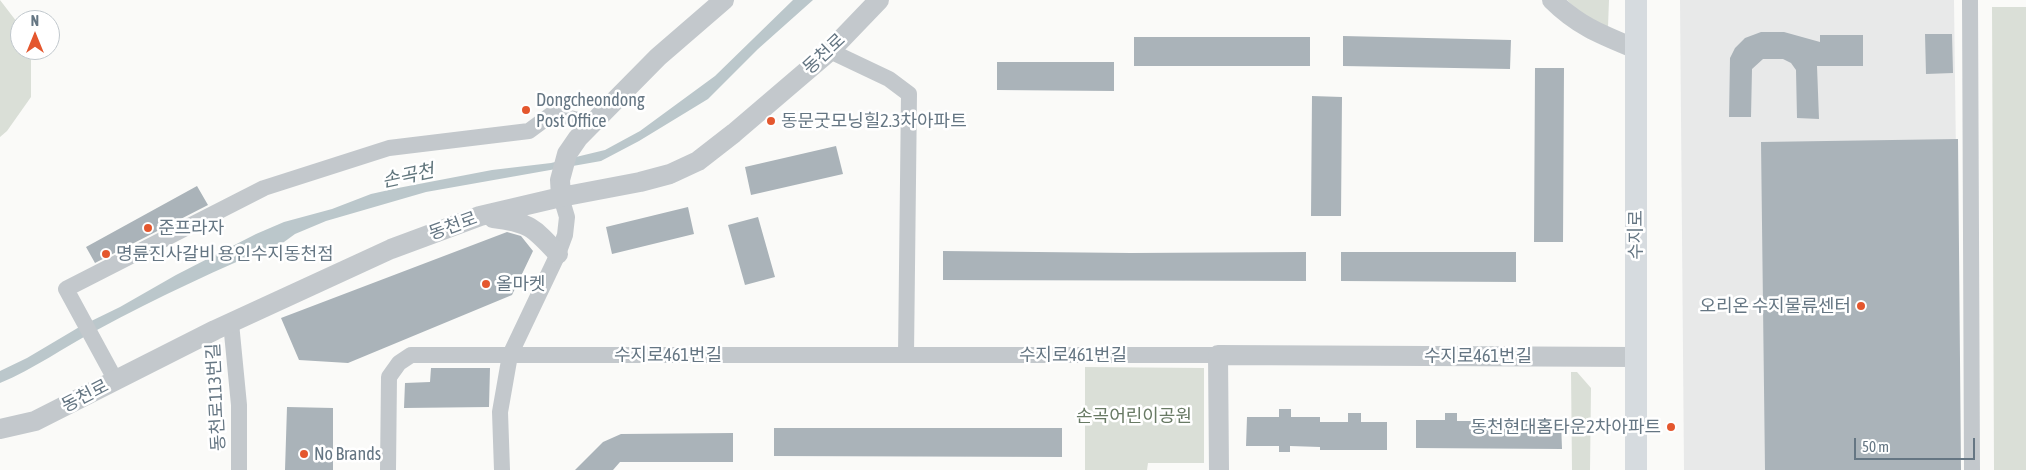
<!DOCTYPE html>
<meta charset="utf-8">
<style>
body{margin:0}
#map{position:relative;width:2026px;height:470px;overflow:hidden;background:#fafaf8;font-family:"Asap Condensed",sans-serif}
canvas{display:block}
.north{position:absolute;left:10px;top:10px;width:50px;height:50px;box-sizing:border-box;background:#fff;border:1px solid #c1c8cd;border-radius:50%;rotate:0deg;font-size:14px;font-weight:700;line-height:20px;text-align:center;color:#657683}
.north::after{content:'';display:block;margin:auto;width:18px;height:22px;background:#e4572e;clip-path:polygon(50% 0,100% 100%,50% 72%,0 100%)}
.scale{position:absolute;left:1854px;top:438px;width:121px;height:22px;box-sizing:border-box;border:2px solid #657683;border-top:0;padding-left:6px;font-size:15px;line-height:18px;white-space:nowrap;color:#657683;-webkit-text-stroke:4px #fff;paint-order:stroke}
</style>
<div id="map">
<canvas width="2026" height="470"></canvas>
<div class="north">N</div>
<div class="scale">50 m</div>
</div>
<script>
const ctx = document.querySelector('canvas').getContext('2d');
ctx.lineJoin = 'round';
function paint(path, color) {
  ctx.fillStyle = color;
  ctx.fill(path, 'evenodd');
}
function strokePath(path, color, width, dash) {
  ctx.strokeStyle = color;
  ctx.lineWidth = width;
  ctx.lineCap = dash ? 'butt' : 'round';
  ctx.setLineDash(dash || []);
  ctx.stroke(path);
}
function drawText(font, color, halo, rows, align = 'center') {
  ctx.font = font + ' "Asap Condensed","Noto Sans KR",sans-serif';
  ctx.lineWidth = 5;
  ctx.setLineDash([]);
  ctx.textBaseline = 'middle';
  ctx.strokeStyle = halo;
  ctx.fillStyle = color;
  for (const [text, x, y, turn = 0] of rows) {
    ctx.save();
    ctx.translate(x, y);
    ctx.rotate((+turn || 0) * Math.PI / 180);
    ctx.textAlign = isNaN(turn) ? turn : align;
    if (halo) ctx.strokeText(text, 0, 0);
    ctx.fillText(text, 0, 0);
    ctx.restore();
  }
}
paint(new Path2D(`
 M1680,0H1954L1960,470H1684Z`), '#e8e9e9');
paint(new Path2D(`
 M0,0L20,26V50H31V97L7,131L0,137Z
 M1567,0H1609L1608,27L1587,19Z
 M1992,7H2026V470H1994Z
 M1085,367L1204,368V463H1148L1147,470H1085Z
 M1571,372H1577L1591,388L1590,470H1572Z`), '#dadfd7');
paint(new Path2D(`
 M793,0H813L758,49L708,99L639,141L601,161L426,192L326,221L295,234L284,242C220,268 158,297 97,330C64,347 34,369 0,383V371L27,358L81,326L120,307L176,275L256,234L284,222L332,209L371,194L398,188L492,170L551,163L605,150L640,131L715,76Z`), '#bbc7cb');
paint(new Path2D(`
 M1761,32H1784L1820,42V35H1863V66H1817L1819,119L1797,118L1796,70L1791,63L1783,59H1763L1752,69L1751,117H1729L1730,58L1735,48L1745,38Z
 M1925,34H1952L1953,73L1926,74Z
 M1343,36L1511,40L1510,69L1343,66Z
 M1134,37H1310V66H1134Z
 M997,62H1114V91L997,90Z
 M1535,68H1564L1563,242H1534Z
 M1312,96L1342,97L1341,216H1311Z
 M1958,139L1961,470H1765L1761,142Z
 M836,146L843,174L751,195L745,167Z
 M197,186L208,205L95,263L86,247Z
 M688,207L694,234L612,254L606,227Z
 M758,217L775,277L745,285L728,225Z
 M507,232L521,236L533,251L512,295L348,363L299,360L281,318Z
 M943,251L1131,253L1306,252V281L943,280Z
 M1341,252H1516V282L1341,281Z
 M431,368H490L489,407L404,408L405,383L430,382Z
 M287,407L333,408V470H285Z
 M1279,409H1291V417H1320V422H1348V413H1361V422H1387V450H1320V447L1290,446V452H1279V446H1246L1247,417H1279Z
 M1445,413H1457V421H1561L1562,449L1416,448V420H1445Z
 M774,428H1062V457L774,456Z
 M733,433V462H620L613,470H575L603,442L621,434Z`), '#aab3b9');
strokePath(new Path2D(`
 M1970,0L1972,470
 M830,51L889,79L909,94L906,355
 M231,323L239,405V470
 M116,381L66,289L264,188L389,148L529,131L552,114L592,123
 M388,470L389,377L399,363L411,355H1218
 M502,470L500,412L510,355L558,254L565,235L567,217L561,197`), '#c3c8cc', 16);
strokePath(new Path2D(`
 M1552,0C1578,26 1602,35 1636,49
 M561,197L560,180L567,154L578,138L658,57L724,0
 M493,218C529,222 534,228 558,254
 M0,429L35,421L215,330L391,249L480,216L561,197L640,182L670,174L698,161L734,133L830,51L879,0
 M1219,470L1218,355L1636,357`), '#c3c8cc', 20);
strokePath(new Path2D(`
 M1636,0V470`), '#d6dbdf', 22);
for (const [x, y, r, color] of [
 [526,110,5,"#e4572e"],
 [771,121,5,"#e4572e"],
 [148,228,5,"#e4572e"],
 [106,254,5,"#e4572e"],
 [486,284,5,"#e4572e"],
 [1861,306,5,"#e4572e"],
 [1671,427,5,"#e4572e"],
 [304,454,5,"#e4572e"]
]) {
  const dot = new Path2D();
  dot.arc(x, y, r, 0, 2 * Math.PI);
  ctx.fillStyle = color;
  ctx.fill(dot);
  strokePath(dot, '#fff', 2);
}
drawText('18px', '#657683', '#fff', [
 ["동천로",824,54,-43],
 ["동천로",453,226,-20],
 ["수지로",1636,235,-90],
 ["수지로461번길",668,355],
 ["수지로461번길",1073,355],
 ["수지로461번길",1478,356],
 ["동천로",85,396,-27],
 ["동천로113번길",216,397,-93]
]);
drawText('18px', '#657683', '#fff', [
 ["Dongcheondong",536,100],
 ["Post Office",536,121],
 ["동문굿모닝힐2.3차아파트",781,121],
 ["준프라자",158,228],
 ["명륜진사갈비 용인수지동천점",116,254],
 ["올마켓",496,284],
 ["오리온 수지물류센터",1851,306,"right"],
 ["동천현대홈타운2차아파트",1661,427,"right"],
 ["No Brands",314,454]
], 'left');
drawText('18px', '#687a64', '#fff', [
 ["손곡어린이공원",1134,416]
]);
drawText('italic 19px', '#60757c', '#fff', [
 ["손곡천",408,176,-12]
]);
</script>
